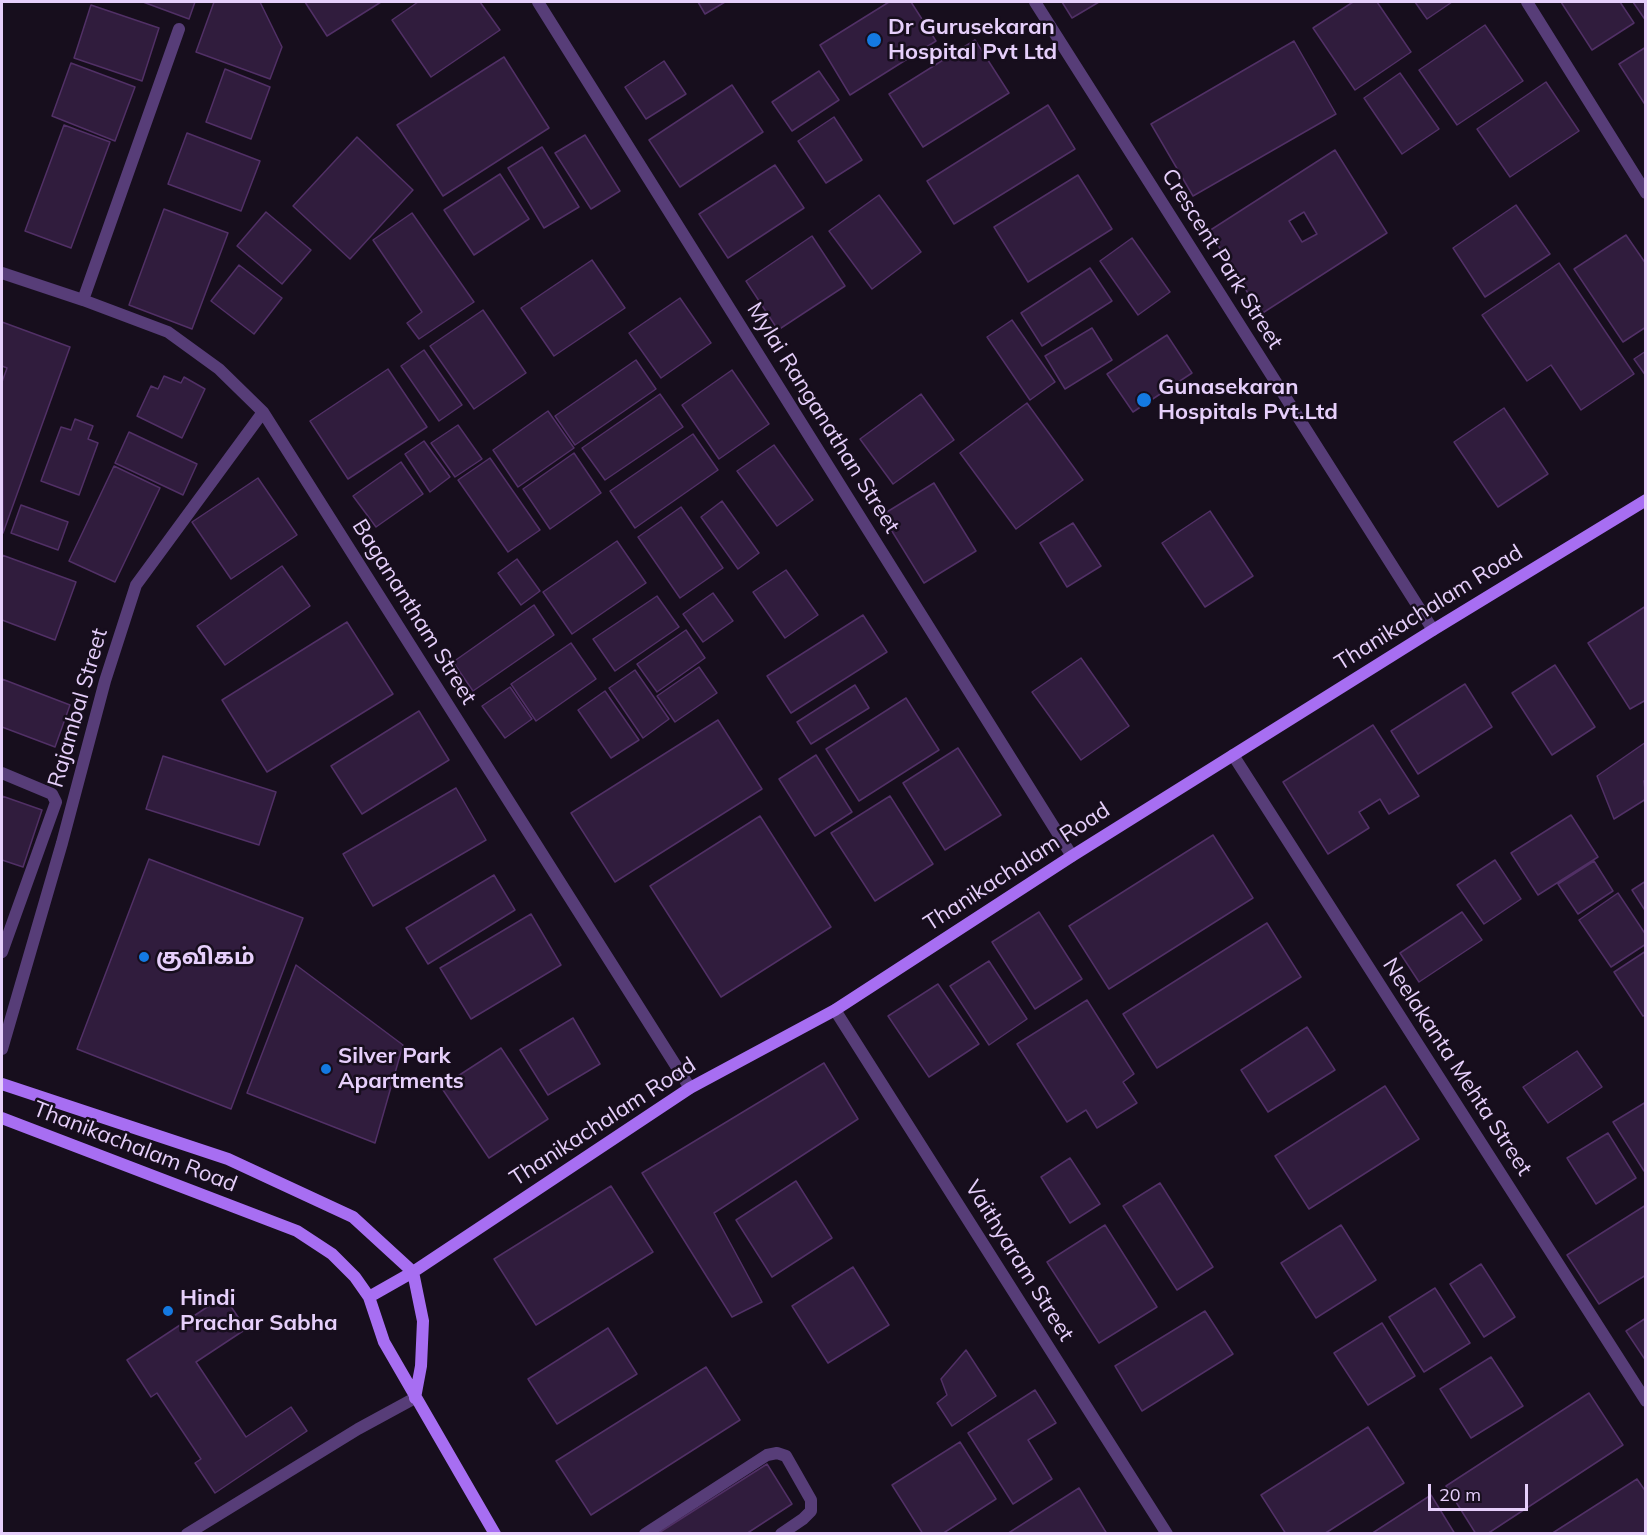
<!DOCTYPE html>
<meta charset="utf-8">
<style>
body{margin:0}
#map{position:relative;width:1647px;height:1535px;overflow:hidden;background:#170e1d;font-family:Mulish,sans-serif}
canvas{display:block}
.frame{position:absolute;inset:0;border:3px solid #e6cffb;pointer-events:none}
.scale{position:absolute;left:1428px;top:1484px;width:100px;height:27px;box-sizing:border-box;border:3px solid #e6cffb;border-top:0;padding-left:8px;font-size:18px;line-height:21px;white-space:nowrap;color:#e6cffb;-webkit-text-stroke:4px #170e1d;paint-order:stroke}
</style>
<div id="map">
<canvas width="1647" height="1535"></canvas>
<div class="frame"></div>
<div class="scale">20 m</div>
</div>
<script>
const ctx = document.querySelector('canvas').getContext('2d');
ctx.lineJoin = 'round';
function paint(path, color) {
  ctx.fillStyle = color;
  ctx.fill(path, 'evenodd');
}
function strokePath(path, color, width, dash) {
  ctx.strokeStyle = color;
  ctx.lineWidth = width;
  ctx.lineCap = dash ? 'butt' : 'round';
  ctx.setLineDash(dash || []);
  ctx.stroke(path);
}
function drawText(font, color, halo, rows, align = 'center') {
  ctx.font = font + ' Mulish,"Noto Sans Tamil",sans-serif';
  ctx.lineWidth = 5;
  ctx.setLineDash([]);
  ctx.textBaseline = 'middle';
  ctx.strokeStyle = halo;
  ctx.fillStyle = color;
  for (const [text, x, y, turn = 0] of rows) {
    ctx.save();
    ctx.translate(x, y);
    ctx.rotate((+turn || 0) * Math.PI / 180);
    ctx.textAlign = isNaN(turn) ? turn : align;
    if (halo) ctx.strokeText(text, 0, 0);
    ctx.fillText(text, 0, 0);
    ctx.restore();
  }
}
const building = new Path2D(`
 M143,2H195L189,19Z
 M214,2H260L282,47L270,79L196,52Z
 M305,2H381L327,36Z
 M418,2H480L500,30L431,77L392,20Z
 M698,2H725L705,14Z
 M889,2H911L936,41L850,95L820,45Z
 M1062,2H1099L1072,18Z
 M1353,2H1377L1411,52L1355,90L1313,28Z
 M1415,2H1452L1427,19Z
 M1561,2H1620L1634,23L1592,50Z
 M1633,2H1646V21Z
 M91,5L159,28L142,81L74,58Z
 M1485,25L1523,81L1457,125L1419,70Z
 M975,40L1009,93L923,147L889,94Z
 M1294,41L1336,114L1193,196L1151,124Z
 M1646,47V106L1619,64Z
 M504,57L549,128L443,196L397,125Z
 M664,61L686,94L646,119L625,87Z
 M71,63L135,87L115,141L52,116Z
 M225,69L270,87L251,139L206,122Z
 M819,71L839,100L792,131L772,102Z
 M1400,73L1439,129L1402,154L1364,98Z
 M1546,82L1579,131L1510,177L1477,129Z
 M732,85L763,132L680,187L649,140Z
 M1048,105L1075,149L954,224L927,181Z
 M834,117L862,160L826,183L798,141Z
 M64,125L110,142L71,248L25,231Z
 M187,133L260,161L241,211L168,184Z
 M585,135L620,191L591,209L555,153Z
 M357,137L413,190L350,259L293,206Z
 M542,147L579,207L544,228L508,168Z
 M1335,150L1387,233L1261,314L1209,231ZM1304,212L1317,234L1302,242L1289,221Z
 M775,165L804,208L728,258L699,214Z
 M500,174L529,219L474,255L444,210Z
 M1078,175L1112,229L1028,282L994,227Z
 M879,195L921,252L872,289L829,231Z
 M1516,205L1550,254L1485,297L1453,248Z
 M164,209L228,233L192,329L129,305Z
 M266,212L311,250L282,284L237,246Z
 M412,213L474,302L419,339L407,323L422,312L373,240Z
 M1626,235L1646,264V327L1623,342L1574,269Z
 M812,236L845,286L778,330L746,281Z
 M1132,238L1170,292L1138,315L1100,261Z
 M592,260L625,308L554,356L521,308Z
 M1559,263L1634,374L1581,410L1551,365L1527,381L1482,315Z
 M239,265L282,298L254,334L211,301Z
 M1090,268L1112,301L1042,346L1021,313Z
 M680,298L711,343L661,378L629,333Z
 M483,310L526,373L474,409L430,346Z
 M1012,320L1055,382L1030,400L987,337Z
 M2,322L70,347L3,533L2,382L7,368L2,366Z
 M1092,328L1112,360L1065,389L1045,356Z
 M1167,335L1192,373L1133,412L1107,374Z
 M424,350L462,405L439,421L401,366Z
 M1646,351V376L1634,359Z
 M636,360L656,389L575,445L555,416Z
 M388,369L427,427L348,479L310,421Z
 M732,370L769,424L719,459L682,405Z
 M164,376L181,383L184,377L205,389L182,438L137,416L151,386L158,389Z
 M660,394L683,427L605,480L582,448Z
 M921,394L954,440L893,484L860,439Z
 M1027,403L1083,480L1016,529L960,453Z
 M1504,408L1548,474L1498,507L1454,442Z
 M548,411L574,448L518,487L493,450Z
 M75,419L93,426L88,439L98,443L79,495L41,481L61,427L71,430Z
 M458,425L482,459L455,477L431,443Z
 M129,432L197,464L183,495L115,463Z
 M693,434L718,470L635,528L610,491Z
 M424,441L450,477L430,492L405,454Z
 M774,445L813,500L777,526L737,471Z
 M574,453L601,493L550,529L523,489Z
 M490,458L540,530L508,552L458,480Z
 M401,462L423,494L376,527L353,496Z
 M114,466L160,488L115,582L69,561Z
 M258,478L297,535L231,579L192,522Z
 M934,483L976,551L924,583L882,515Z
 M722,501L759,553L738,569L701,517Z
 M21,505L68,522L58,550L11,533Z
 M681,507L723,568L680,598L638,537Z
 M1210,511L1253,576L1205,607L1162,543Z
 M1073,523L1101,566L1067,587L1040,543Z
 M617,541L646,583L572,634L543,592Z
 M2,555L76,582L55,640L2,620Z
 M517,559L540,591L521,605L498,573Z
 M282,566L310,606L225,665L197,626Z
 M786,570L818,615L785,638L753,592Z
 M713,593L733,621L703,642L683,614Z
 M657,596L679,627L615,671L593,639Z
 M534,605L554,635L473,691L453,662Z
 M1646,606V700L1630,709L1588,643Z
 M863,615L887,652L791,713L767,676Z
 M347,622L393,694L267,772L222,700Z
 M686,630L705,658L657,692L637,664Z
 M571,643L596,679L536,721L511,684Z
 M1081,658L1129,726L1081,760L1032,692Z
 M1555,665L1595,727L1552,755L1512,693Z
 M699,667L717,693L675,722L657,696Z
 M635,670L669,719L643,738L609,688Z
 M2,679L70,705L55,747L2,727Z
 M1465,684L1492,727L1418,774L1391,731Z
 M855,685L869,708L811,744L797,722Z
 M510,687L532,719L505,738L482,706Z
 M605,691L639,740L611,758L578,710Z
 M906,698L939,750L859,801L826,749Z
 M419,711L449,760L362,814L331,766Z
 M718,720L762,789L615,882L571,813Z
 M1373,725L1419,796L1389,814L1380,799L1359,812L1369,828L1328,854L1283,782Z
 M1646,742V780L1644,781L1646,799L1614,819L1597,776Z
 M958,748L1001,815L945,850L903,783Z
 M816,755L852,812L815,836L779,779Z
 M163,756L276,792L259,845L146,809Z
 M456,788L486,840L373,906L343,854Z
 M2,796L42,810L23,867L2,860Z
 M890,796L933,864L875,901L831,833Z
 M1571,815L1598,857L1538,895L1511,853Z
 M760,816L831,927L721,997L650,886Z
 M1213,835L1253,898L1109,989L1069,926Z
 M149,859L303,918L231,1109L77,1049Z
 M1495,860L1521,899L1484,924L1457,885Z
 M1594,861L1613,891L1578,914L1558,884Z
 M494,875L515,910L428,964L406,928Z
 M1646,881V912L1632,890Z
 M1618,893L1646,935V944L1611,967L1579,920Z
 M1039,912L1082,979L1035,1009L992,942Z
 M1462,912L1482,940L1419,982L1400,953Z
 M531,914L561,965L471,1019L440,968Z
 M1267,923L1301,977L1157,1068L1123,1014Z
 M1646,951V1015L1643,1016L1614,972Z
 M989,961L1027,1019L989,1045L950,986Z
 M296,965L403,1045L375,1143L247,1093Z
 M938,984L979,1044L929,1077L888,1016Z
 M1087,1000L1134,1074L1123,1082L1137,1103L1097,1128L1086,1110L1067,1122L1017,1044Z
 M573,1018L600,1064L548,1095L520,1050Z
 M1307,1027L1335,1070L1268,1112L1241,1070Z
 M501,1048L548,1119L489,1158L441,1087Z
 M1577,1051L1602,1087L1548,1123L1523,1087Z
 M824,1063L858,1119L714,1213L762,1302L732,1317L642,1173Z
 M1385,1086L1419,1139L1309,1209L1275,1156Z
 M1646,1102V1170L1644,1171L1613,1122Z
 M1608,1133L1636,1178L1596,1204L1567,1158Z
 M1070,1158L1100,1204L1070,1223L1041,1177Z
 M796,1181L832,1238L772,1277L736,1220Z
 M1160,1183L1213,1267L1177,1290L1123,1206Z
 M611,1186L653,1252L536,1325L494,1259Z
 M1646,1205V1275L1599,1304L1567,1255Z
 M1105,1225L1157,1307L1099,1343L1047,1262Z
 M1341,1225L1376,1280L1316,1318L1281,1263Z
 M1481,1264L1515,1317L1484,1337L1450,1284Z
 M853,1267L889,1325L828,1363L792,1306Z
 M1435,1288L1470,1343L1424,1372L1389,1317Z
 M224,1296L246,1329L196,1362L246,1437L291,1407L307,1431L215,1493L195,1463L201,1459L157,1393L151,1397L127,1360Z
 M1205,1311L1233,1354L1142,1411L1115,1366Z
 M1646,1318V1361L1626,1331Z
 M1382,1323L1415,1376L1368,1405L1334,1353Z
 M608,1328L637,1374L557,1424L528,1379Z
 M966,1350L996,1396L952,1426L937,1403L947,1395L941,1379Z
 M1491,1357L1523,1406L1471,1438L1440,1389Z
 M706,1367L740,1420L591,1515L556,1461Z
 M1035,1390L1056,1423L1028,1440L1052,1479L1013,1504L968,1433Z
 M1589,1393L1623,1445L1487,1534H1476L1446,1486Z
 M1368,1427L1404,1483L1324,1534H1286L1261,1495Z
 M960,1442L996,1499L942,1534H923L892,1485Z
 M767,1464L792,1504L746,1534H657Z
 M1637,1479L1646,1492V1533L1551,1534Z
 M1079,1488L1107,1534H1007Z
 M1431,1495L1455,1534H1371Z`);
paint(building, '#301c3d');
strokePath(building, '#513066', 1.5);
strokePath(new Path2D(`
 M187,1534L358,1429L415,1398`), '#573d78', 12);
strokePath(new Path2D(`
 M538,2L1072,856
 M1035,2L1433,630
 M1527,2L1646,193
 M2,273L83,300L168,332L219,369L263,412L690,1088
 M83,300L179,29
 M1233,755L1646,1401
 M2,773L52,794L56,802L2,952
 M835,1010L1167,1534
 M2,1049L62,843L105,681L136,585L263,412
 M645,1534L767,1455L777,1453L786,1456L811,1500V1511L803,1519L781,1534`), '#573d78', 12);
strokePath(new Path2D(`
 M2,1084L228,1159L353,1217L413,1272
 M2,1118L297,1231L332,1254L355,1277L369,1297L384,1342L495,1534
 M413,1272L423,1321L421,1366L415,1398
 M369,1297L413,1272L690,1088L835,1010L1072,856L1433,630L1646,500`), '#a76ef2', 12);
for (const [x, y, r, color] of [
 [874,40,8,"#1479e1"],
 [1144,400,8,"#1479e1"],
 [144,957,6,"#1479e1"],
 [326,1069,6,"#1479e1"],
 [168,1311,6,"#1479e1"]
]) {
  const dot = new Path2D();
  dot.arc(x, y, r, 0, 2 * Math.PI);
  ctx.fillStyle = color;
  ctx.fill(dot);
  strokePath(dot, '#170e1d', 2);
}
drawText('bold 22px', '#e6cffb', '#170e1d', [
 ["Dr Gurusekaran",888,27],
 ["Hospital Pvt Ltd",888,52],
 ["Gunasekaran",1158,387],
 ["Hospitals Pvt.Ltd",1158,412],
 ["குவிகம்",156,957],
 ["Silver Park",338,1056],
 ["Apartments",338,1081],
 ["Hindi",180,1298],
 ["Prachar Sabha",180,1323]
], 'left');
drawText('22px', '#e6cffb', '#170e1d', [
 ["Crescent Park Street",1222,259,58],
 ["Mylai Ranganathan Street",823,418,58],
 ["Thanikachalam Road",1429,608,-32],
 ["Baganantham Street",414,612,58],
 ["Rajambal Street",78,708,-74],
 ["Thanikachalam Road",1017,867,-33],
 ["Neelakanta Mehta Street",1457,1067,57],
 ["Thanikachalam Road",603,1122,-33],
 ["Thanikachalam Road",135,1147,21],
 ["Vaithyaram Street",1019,1261,58]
]);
</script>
